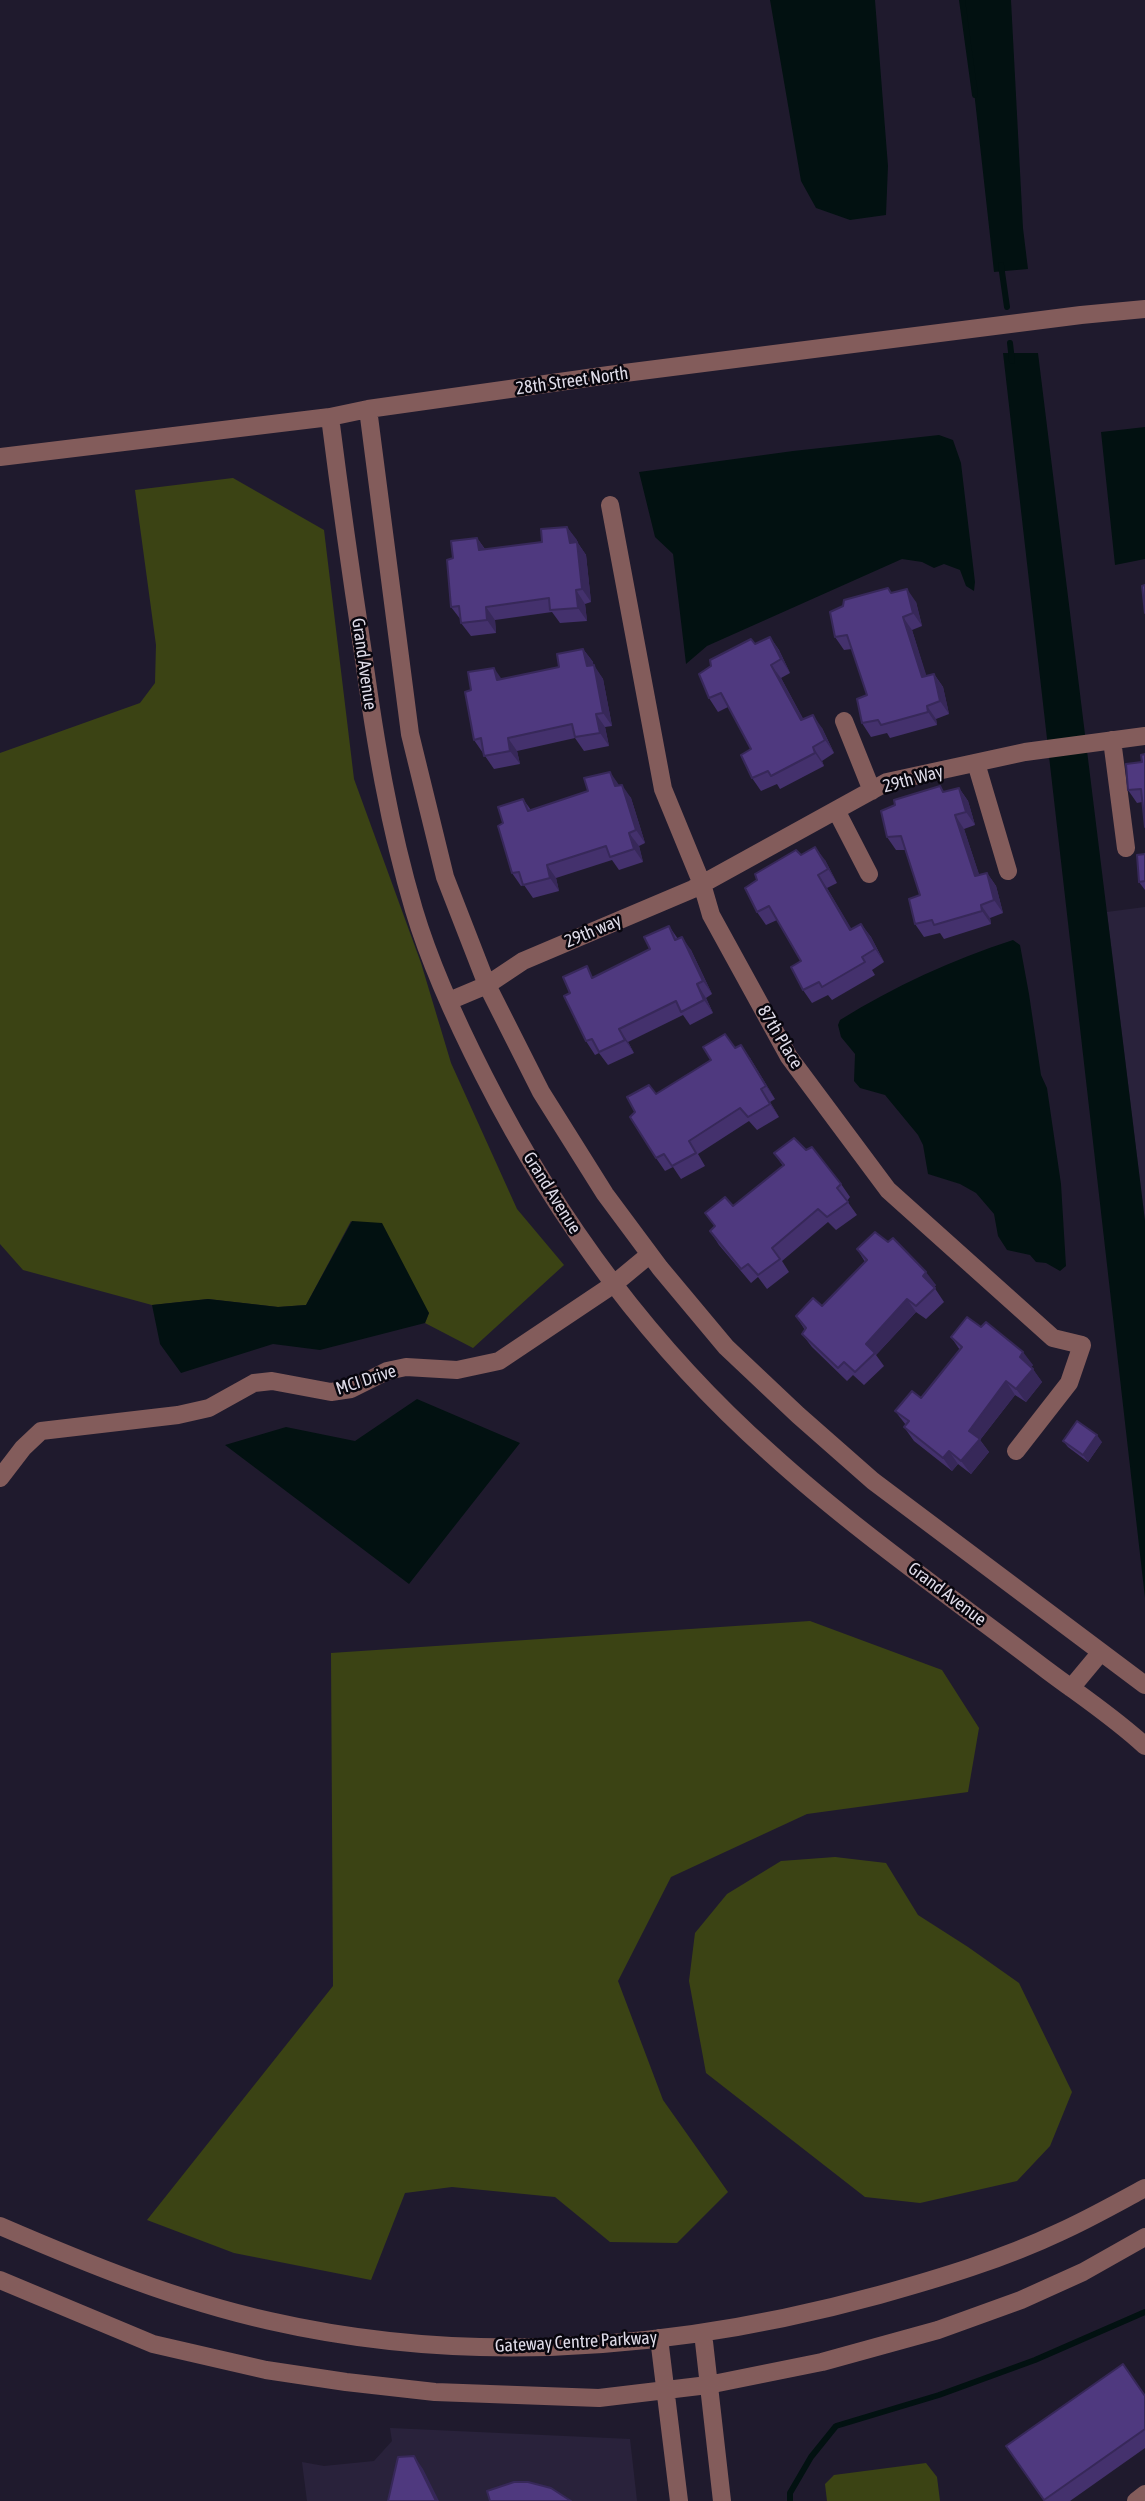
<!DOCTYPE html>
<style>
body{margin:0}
canvas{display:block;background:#1f1a2d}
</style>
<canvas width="1145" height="2501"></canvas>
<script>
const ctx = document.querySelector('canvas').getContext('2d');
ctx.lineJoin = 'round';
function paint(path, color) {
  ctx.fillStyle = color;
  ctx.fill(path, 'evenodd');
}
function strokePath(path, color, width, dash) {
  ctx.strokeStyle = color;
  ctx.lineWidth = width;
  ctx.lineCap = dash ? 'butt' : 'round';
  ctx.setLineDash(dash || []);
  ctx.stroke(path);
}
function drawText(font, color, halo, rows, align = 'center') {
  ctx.font = font + ' "Asap Condensed",sans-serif';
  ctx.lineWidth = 5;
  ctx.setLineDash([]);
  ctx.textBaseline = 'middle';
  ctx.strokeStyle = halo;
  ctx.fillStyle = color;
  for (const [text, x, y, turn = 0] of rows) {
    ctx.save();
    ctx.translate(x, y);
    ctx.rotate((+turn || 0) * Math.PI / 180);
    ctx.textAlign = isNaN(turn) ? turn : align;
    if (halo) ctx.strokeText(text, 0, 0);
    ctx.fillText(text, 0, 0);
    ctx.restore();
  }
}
paint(new Path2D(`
 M1145,907V1221L1107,912Z
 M390,2428L630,2439L637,2501H307L302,2462L324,2466L374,2461L392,2441Z`), '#29223b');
paint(new Path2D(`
 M233,478L324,530L354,779L421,963L451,1063L517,1209L564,1265L473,1348L425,1323L429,1313L351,1221L306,1305L278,1307L208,1299L152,1305L23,1270L0,1244V753L140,703L155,683L156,645L135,490Z
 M810,1621L942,1670L979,1728L968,1792L807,1814L671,1877L618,1981L663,2100L728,2192L677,2243L610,2242L555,2197L452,2187L405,2193L371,2280L234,2253L147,2220L333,1986L331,1653Z
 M835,1857L886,1863L918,1915L968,1947L1019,1983L1072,2092L1050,2146L1017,2181L920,2203L865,2197L706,2073L689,1981L695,1933L727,1894L781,1861Z
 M926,2463L937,2477L940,2501H827L825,2484L834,2475Z`), '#3b4314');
paint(new Path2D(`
 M770,0H875L888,166L886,215L850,220L816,208L801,181Z
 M962,0H1011L1023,228L1028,269L994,272L968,37Z
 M1003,353H1038L1145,1221V1598Z
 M1145,427V559L1115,565L1101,432Z
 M939,435L953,440L961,463L975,582L974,591L966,586L960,570L944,564L934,568L922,562L902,559L707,646L686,664L673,554L655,537L639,472L793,451Z
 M1013,940L1020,945L1029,994L1041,1075L1047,1088L1061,1184L1066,1266L1060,1271L1046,1263L1036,1262L1030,1255L1007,1250L998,1236L994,1214L976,1193L960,1184L928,1174L923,1145L918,1135L885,1095L860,1088L854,1081L855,1054L841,1037L838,1025L840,1020C895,986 951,960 1013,940Z
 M352,1221L382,1223L429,1313L425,1323L320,1350L273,1344L181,1373L160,1344L152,1305L208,1299L278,1307L306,1305Z
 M417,1399L520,1443L409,1584L225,1445L286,1427L355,1441Z`), '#021111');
strokePath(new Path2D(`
 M962,0L975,95
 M1001,265L1007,307
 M1010,343L1012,361
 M790,2501V2493L811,2457L836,2426L939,2395L1035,2360L1145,2312`), '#021111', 6);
strokePath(new Path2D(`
 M368,409L410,734L445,877L487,985L541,1092L605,1194L660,1268L726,1347L798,1415L873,1481L1145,1685
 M330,417C340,496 351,574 363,653C375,740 389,826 414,910C431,967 457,1023 484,1076C556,1218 651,1347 770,1453C857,1532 954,1599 1048,1671C1080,1695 1115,1718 1145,1746
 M0,457L330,417L368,409L609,375L1081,315L1145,309
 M610,505L663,789L702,884L711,915L789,1057L888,1190L1053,1338L1082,1345L1069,1383L1016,1451
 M844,721L872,791
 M1112,740L1126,848
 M976,763L1008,871
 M836,810L869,874
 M449,1001L487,985L523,961L693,889L887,782L1025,752L1145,736
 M0,1478L23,1448L41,1431L178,1415L209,1408L254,1383L272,1381L331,1392L351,1389L387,1371L406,1367L457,1370L499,1361L614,1284L649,1255
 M1071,1688L1101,1652
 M0,2226C88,2264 176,2300 270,2321C472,2367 681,2349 879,2295C940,2278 1003,2259 1060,2232C1089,2219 1117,2203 1145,2188
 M0,2280L153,2344L266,2370L346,2382L435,2392L599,2398L708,2385L822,2362L938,2330L1021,2300L1083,2272L1145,2237
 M703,2333L722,2501
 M659,2338L679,2501
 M1136,2501L1145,2494`), '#835c5b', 18);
paint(new Path2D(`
 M567,527L586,555L591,602L585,604L587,621L560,623L552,612L495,620L496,633L471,636L461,623V620L451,607L453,558L477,538L485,549L542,542Z
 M892,593L916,602L922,626L912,630L926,676L934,674L943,687L949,714L936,719L937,725L890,738L887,733L871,737L862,723L867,695L852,649L844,650L835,637Z
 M770,637L779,650L790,673L781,678L803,719L822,728L834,753L822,761L824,766L780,789L777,784L761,791L752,778L751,749L728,707L718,712L709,698L755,644Z
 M583,649L593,662V665L603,679L612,726L605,727L609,746L584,751L575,738L517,751L520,764L494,769L474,740L502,679L559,667Z
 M1142,762V802L1137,803L1128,790Z
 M619,785L631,798L645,843L639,846L643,862L619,870L612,860L556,878L559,891L533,898L524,885L521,886L512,873L523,799L531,810Z
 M940,786L944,792L959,788L968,801L975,825L964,829L979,875L987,873L996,886L1003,913L990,918L991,924L944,939L940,933L924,937L915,924L920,895L905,850H896L887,837Z
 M1145,854V890L1139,882Z
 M801,855L825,860L837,883L827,888L851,929L861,924L871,937L884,962L872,970L875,975L832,1000L828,995L812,1003L803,990L801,961L777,920L766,925L757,912Z
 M669,926L678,939L691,950L712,994L706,998L713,1013L690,1025L683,1015L628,1042L634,1053L608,1065L599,1053L595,1055L586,1041L594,977L650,949Z
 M735,1048L750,1058L775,1099L770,1102L779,1117L757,1130L749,1121L698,1154L705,1166L681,1179L673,1167L665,1171L656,1158V1094Z
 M774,1153L841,1184L850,1197L847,1201L857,1215L836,1230L828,1222L782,1261L789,1272L767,1289L758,1277L751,1283L719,1245L710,1231L733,1206L783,1166Z
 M857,1249L936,1285L934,1287L944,1302L926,1319L916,1312L876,1355L884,1366L864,1385L853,1375L847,1381L812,1347L802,1334L805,1330L796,1316L822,1306L865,1262Z
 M951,1337L1033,1365L1031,1367L1042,1382L1026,1402L1015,1395L980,1440L989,1452L971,1474L958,1464L952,1471L914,1441L904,1427L906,1425L895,1411L921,1398L960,1350Z
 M1063,1441L1102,1442L1088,1462L1068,1447Z
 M1145,2396V2448L1070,2501H1044L1006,2446Z`), '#44316d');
paint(new Path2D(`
 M567,527L577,540V545V542L586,555L591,602L582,589L570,543Z
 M477,538L486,551L479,550Z
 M907,589L916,602L922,626L913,613Z
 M576,590L585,604L587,621L578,608Z
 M486,607L495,620L496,633L487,620Z
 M903,617L912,630L931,690L922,677Z
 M770,637L779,650L790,673L781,659Z
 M583,649L593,662L596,679L587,666Z
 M594,665L603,679L612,726L603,713Z
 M771,665L781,678L811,733L801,720Z
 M494,668L503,681L497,680Z
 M934,674L943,687L949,714L940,701Z
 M927,706L936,719L937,725L928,712Z
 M596,714L605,727L609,746L600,733Z
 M813,715L822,728L834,753L825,740Z
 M508,738L517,751L520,764L510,751Z
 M813,747L822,761L824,766L815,753Z
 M610,772L619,785L615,786Z
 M622,785L631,798L645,843L636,830Z
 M959,788L968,801L975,825L966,812Z
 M955,815L964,829L984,889L975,876Z
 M629,833L639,846L643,862L634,849Z
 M815,847L825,860L837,883L828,869Z
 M547,865L556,878L559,891L550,878Z
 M987,873L996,886L1003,913L994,900Z
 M818,875L827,888L860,943L850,930Z
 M981,905L990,918L991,924L982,911Z
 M861,924L871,937L884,962L875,949Z
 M682,937L691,950L712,994L703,981Z
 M697,984L706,998L713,1013L704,1000Z
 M619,1029L628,1042L634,1053L625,1040Z
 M741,1045L750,1058L775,1099L766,1086Z
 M761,1089L770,1102L779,1117L770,1104Z
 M926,1272L936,1285L932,1289L923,1276Z
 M907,1299L916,1312L876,1355L866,1344Z
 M1023,1352L1033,1365L1029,1370L1020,1357Z
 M1033,1369L1042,1382L1026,1402L1016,1389Z
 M1006,1381L1015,1395L980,1440L989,1452L971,1474L961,1461L969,1431Z
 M1097,1435L1102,1442L1088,1462L1083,1455Z
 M949,1451L958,1464L952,1471L943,1458Z
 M414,2456L423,2469L439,2501H436Z`), '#372859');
const building = new Path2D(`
 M567,527L570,543L577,542L582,589L576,590L578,608L550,610L549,598L486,607L487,620L461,623L459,606L451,607L447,560L453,558L451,541L477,538L479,550L542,542L541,529Z
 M1145,585V613L1142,586Z
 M888,588L891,593L907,589L913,613L903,617L922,677L934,674L940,701L927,706L928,712L881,725L878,720L862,723L857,699L867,695L847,635L835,637L830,612L843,606L844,600Z
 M770,637L781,659L771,665L801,720L813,715L825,740L813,747L815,753L771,776L768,771L752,778L741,755L751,749L721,693L709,698L699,674L711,666L710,660L751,639L755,644Z
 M583,649L587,666L594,665L603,713L596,714L600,733L575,737L572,724L508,738L510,751L484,756L481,738L474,740L465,692L471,690L468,672L494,668L497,680L559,667L557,654Z
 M1145,754V827L1141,789L1128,790L1126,764L1142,762L1141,755Z
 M610,772L615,786L622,785L636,830L629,833L634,849L610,857L606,846L547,865L550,878L523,885L519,872L512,873L498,826L503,823L498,807L523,799L528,811L588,791L584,778Z
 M940,786L943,792L959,788L966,812L955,815L975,876L987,873L994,900L981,905L982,911L934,925L932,920L915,924L909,899L920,895L901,836L887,837L881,811L895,805L894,800Z
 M815,847L828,869L818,875L850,930L861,924L875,949L862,957L865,962L822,987L819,982L803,990L791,967L801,961L769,906L757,912L745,888L757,880L755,874L796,850L801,855Z
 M1145,854V881L1139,882L1137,855Z
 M669,926L675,940L682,937L703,981L697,984L704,1000L681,1012L676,1001L619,1029L625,1040L599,1052L592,1039L586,1041L564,996L570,993L563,977L587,966L592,978L650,949L644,937Z
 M725,1034L735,1048L741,1045L766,1086L761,1089L770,1104L748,1117L740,1108L689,1141L696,1153L672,1166L664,1154L656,1158L630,1117L635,1112L627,1097L649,1085L656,1094L711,1060L703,1047Z
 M794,1138L806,1150L812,1147L841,1184L837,1188L848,1202L827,1217L818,1209L772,1248L780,1259L758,1275L748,1264L741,1269L710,1231L715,1226L705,1213L725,1197L733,1206L784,1165L774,1153Z
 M875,1232L888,1242L893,1238L926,1272L923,1276L935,1288L916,1306L907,1299L866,1344L875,1353L855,1372L844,1362L838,1368L802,1334L806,1328L796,1316L813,1298L822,1306L867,1260L857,1249Z
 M967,1317L981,1327L986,1322L1023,1352L1020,1357L1033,1369L1016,1389L1006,1381L969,1431L980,1439L961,1461L949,1451L943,1458L904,1427L909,1421L895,1411L912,1391L921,1398L962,1347L951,1337Z
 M1077,1421L1097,1435L1083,1455L1063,1441Z
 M1123,2364L1145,2396V2429L1044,2500L1006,2446Z
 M414,2456L436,2501H388L398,2457Z
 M514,2482H528L551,2488L571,2501H490L487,2491Z`);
paint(building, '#4f397f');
strokePath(building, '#372859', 2);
drawText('18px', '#dedbe8', '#08060e', [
 ["28th Street North",572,381,-8],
 ["Grand Avenue",364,664,82],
 ["29th Way",913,779,-15],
 ["29th way",593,931,-23],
 ["87th Place",780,1037,59],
 ["Grand Avenue",552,1193,58],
 ["MCI Drive",366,1380,-18],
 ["Grand Avenue",947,1594,37],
 ["Gateway Centre Parkway",576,2342,-3]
]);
</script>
